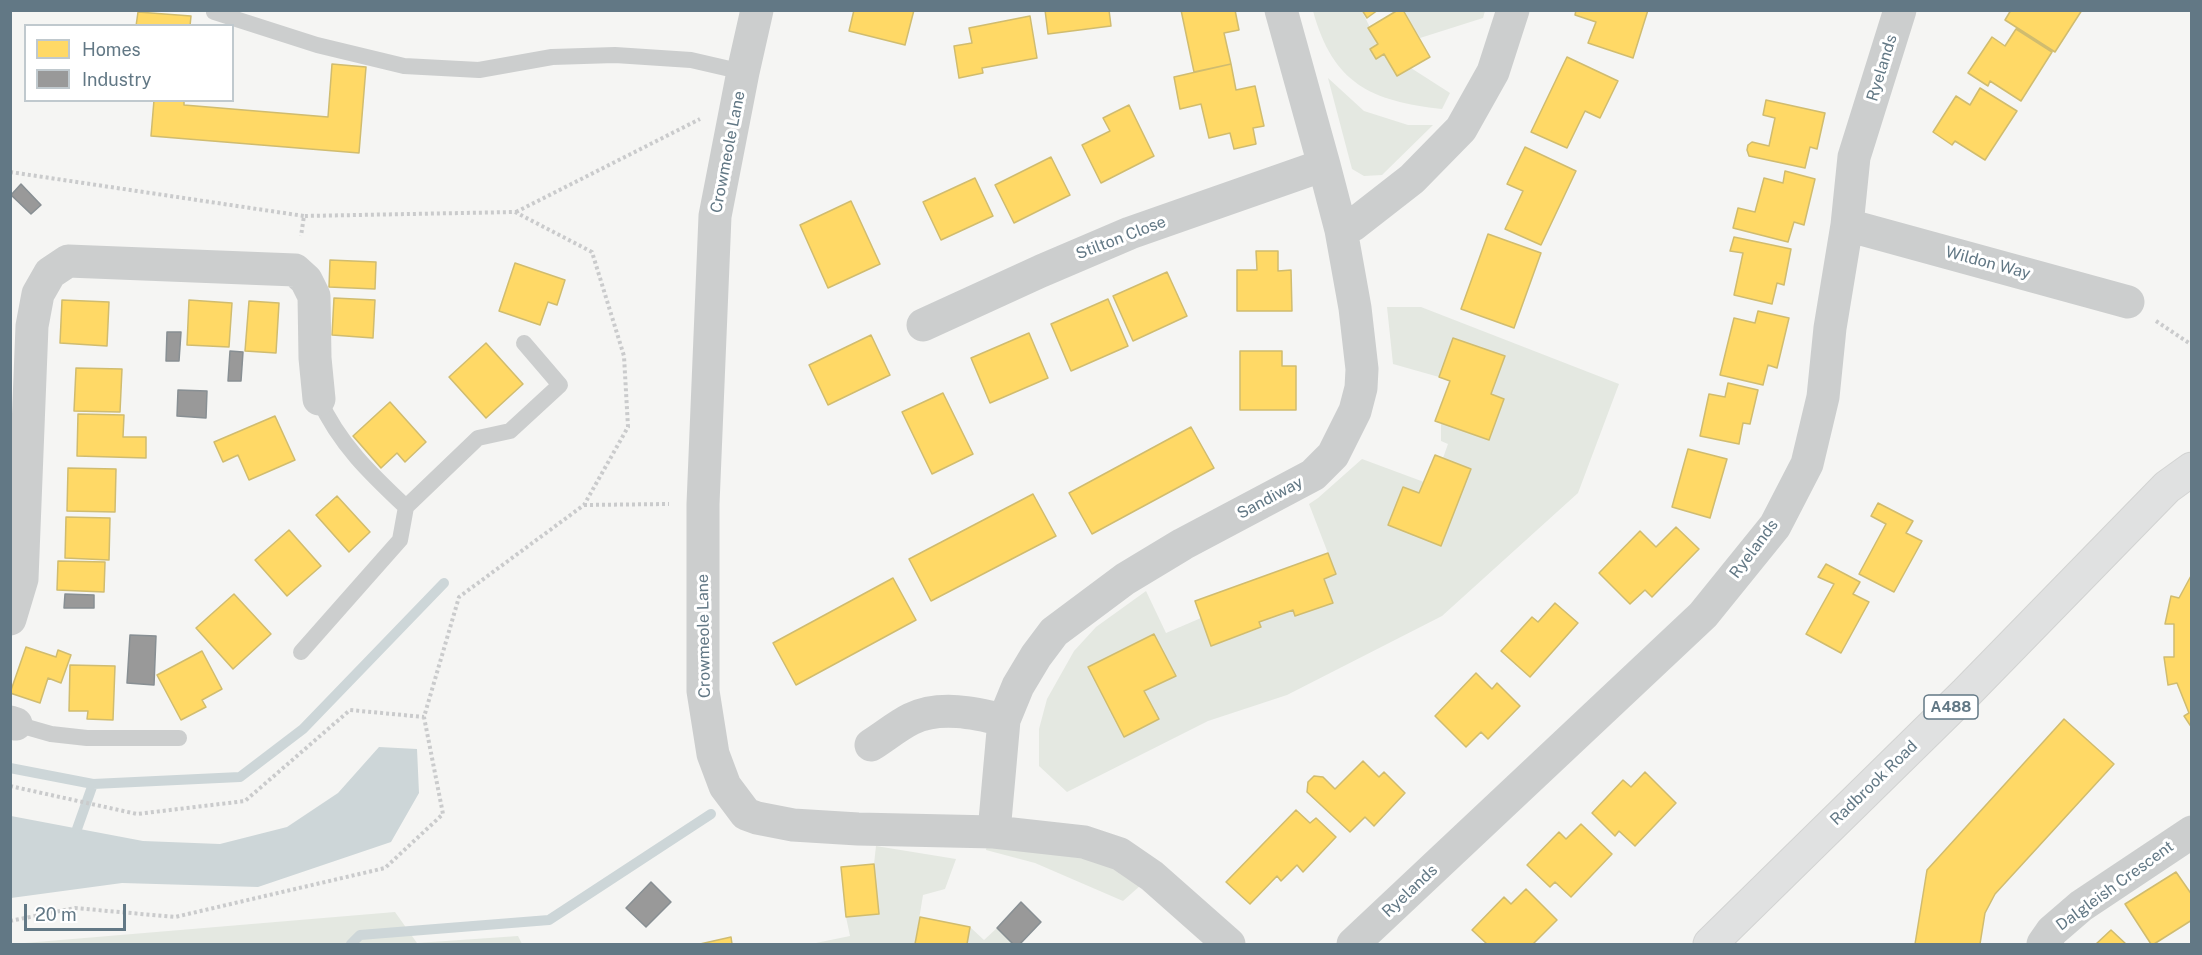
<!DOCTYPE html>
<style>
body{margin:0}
#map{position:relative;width:2202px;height:955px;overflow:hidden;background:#f5f5f3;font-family:"Public Sans",sans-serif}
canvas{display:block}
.frame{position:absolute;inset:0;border:12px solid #627885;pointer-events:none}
.legend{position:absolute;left:24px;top:24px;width:210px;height:78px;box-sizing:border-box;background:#fff;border:2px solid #c0c9ce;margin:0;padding:8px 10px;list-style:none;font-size:18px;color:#627885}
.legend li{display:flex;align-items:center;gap:12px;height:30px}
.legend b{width:30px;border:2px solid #c0c9ce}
.scale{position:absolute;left:24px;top:904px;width:102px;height:27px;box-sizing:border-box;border:3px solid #627885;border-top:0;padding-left:8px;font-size:18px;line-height:21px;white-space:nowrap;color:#627885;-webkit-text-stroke:4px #fff;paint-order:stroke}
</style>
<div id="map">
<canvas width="2202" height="955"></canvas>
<div class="frame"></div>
<ul class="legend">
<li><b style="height:16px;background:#ffd966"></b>Homes</li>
<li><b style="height:16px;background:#999"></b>Industry</li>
</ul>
<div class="scale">20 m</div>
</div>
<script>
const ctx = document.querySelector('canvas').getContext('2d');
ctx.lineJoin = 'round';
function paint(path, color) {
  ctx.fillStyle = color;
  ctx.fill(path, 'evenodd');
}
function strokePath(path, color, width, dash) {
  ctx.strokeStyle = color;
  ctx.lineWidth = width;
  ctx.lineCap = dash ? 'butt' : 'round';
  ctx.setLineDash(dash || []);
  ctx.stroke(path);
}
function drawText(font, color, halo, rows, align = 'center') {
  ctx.font = font + ' "Public Sans",sans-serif';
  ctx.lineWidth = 6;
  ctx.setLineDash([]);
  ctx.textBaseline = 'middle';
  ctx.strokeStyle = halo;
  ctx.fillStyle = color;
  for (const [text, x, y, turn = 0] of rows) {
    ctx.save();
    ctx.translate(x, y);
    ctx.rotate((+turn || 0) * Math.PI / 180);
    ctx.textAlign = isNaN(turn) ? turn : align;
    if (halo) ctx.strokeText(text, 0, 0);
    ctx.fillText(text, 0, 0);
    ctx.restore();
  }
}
paint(new Path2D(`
 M1313,11H1362L1378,44L1370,49L1375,58L1384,54L1397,76L1411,68L1450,93L1442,109C1371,101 1333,84 1313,11Z
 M1403,11H1485L1483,18L1420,38Z
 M1328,78L1364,111L1408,125H1433L1382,175L1364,176L1352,169Z
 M1387,307H1421L1619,384L1578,493L1442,616L1287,695L1208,721L1067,792L1039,766V729L1047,699L1074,651L1096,627L1146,591L1166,633L1201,618L1211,645L1261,628L1259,622L1293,610L1296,616L1332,603L1324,579L1336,574L1309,504L1318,498L1362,459L1424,482L1419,493L1389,525L1441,546L1471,469L1443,458L1448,444L1441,441V423L1491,394L1504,356L1453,338L1439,377L1393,364ZM1154,634L1175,675L1144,691L1159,719L1089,667Z
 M988,839L1081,850L1141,885L1123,901L1035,863L986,850Z
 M876,846L956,859L945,889L923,895L915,944H811L850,936L846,917L879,914L874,864Z
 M395,912L417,943L518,936L522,944H13Z
 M970,927L984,940L997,928L1013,944H967Z`), '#e4e8e1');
paint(new Path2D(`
 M379,747L417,749L419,793L391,842L258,887L122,883L11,898V816L143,841L220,844L287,827L338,793Z`), '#cdd6d8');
const homes = new Path2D(`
 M854,10H914L905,45L849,31Z
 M1045,10H1109L1111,26L1048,34Z
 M1181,10H1235L1239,30L1224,33L1231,64L1194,72Z
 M1362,10H1378L1367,18Z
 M1398,10H1403L1430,57L1397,76L1384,54L1376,59L1370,49L1378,44L1368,28Z
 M1576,10H1648L1633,58L1588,43L1596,22L1575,15Z
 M2011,10H2082L2055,52L2005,20Z
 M138,12L191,16L190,26H136Z
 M1030,16L1037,58L982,68L983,73L959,78L954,46L972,43L969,28Z
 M2016,29L2052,52L2021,101L1990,81L1988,86L1968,73L1992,37L2005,46Z
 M1567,57L1618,81L1600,118L1585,111L1567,148L1531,132Z
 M332,64L366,67L359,153L151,136L154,100H184V105L328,117Z
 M1231,64L1236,90L1255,86L1264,126L1253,128L1256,144L1234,149L1230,133L1209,138L1201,104L1180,109L1174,77Z
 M1980,88L2017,111L1985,160L1955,141L1952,145L1933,132L1956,96L1970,105Z
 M1766,100L1825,113L1817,149L1810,147L1805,168L1749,156L1747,150L1748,145L1752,142L1769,146L1775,118L1763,115Z
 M1129,105L1154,156L1101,183L1082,145L1110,131L1103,118Z
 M1525,147L1576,171L1541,245L1505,229L1523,191L1507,184Z
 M1051,157L1070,195L1014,223L995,185Z
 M1785,171L1815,179L1804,225L1794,222L1788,242L1733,228L1738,208L1755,212L1764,178L1783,183Z
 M975,178L993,216L941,240L923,202Z
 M851,201L880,264L828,288L800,225Z
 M1488,234L1541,253L1514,328L1461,309Z
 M1734,237L1791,249L1784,285L1777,283L1772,304L1734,295L1743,253L1730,251Z
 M1256,251H1278V271L1291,270L1292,311H1237V270H1257Z
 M330,260L376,262L375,289L329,287Z
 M515,263L565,280L557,305L548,302L540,325L499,311Z
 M1167,272L1187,316L1133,341L1113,296Z
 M334,298L375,300L373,338L332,335Z
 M1108,299L1128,346L1071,371L1051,324Z
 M62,300L109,302L107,346L60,343Z
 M189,300L232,303L229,347L187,345Z
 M249,301L279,303L276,353L245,351Z
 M1758,311L1789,318L1777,368L1768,365L1763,385L1720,375L1734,318L1755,323Z
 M1029,333L1048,378L990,403L971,358Z
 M871,335L890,375L828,405L809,365Z
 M1453,338L1505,356L1491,394L1504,399L1489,440L1435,421L1450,381L1439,377Z
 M486,343L523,384L486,418L449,377Z
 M1240,351H1282V366H1296V410H1240Z
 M76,368L122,369L120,412L74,411Z
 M1728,383L1758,390L1750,424L1743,423L1739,444L1700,436L1709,394L1725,397Z
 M943,393L973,454L932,474L902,412Z
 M390,402L426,442L405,462L397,453L381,468L353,436Z
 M78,414L124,415L123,437H146V458L77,456Z
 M275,416L295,460L249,480L238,455L223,462L214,442Z
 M1191,427L1214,468L1092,534L1069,493Z
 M1688,449L1727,459L1710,518L1672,507Z
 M1435,455L1471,469L1441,546L1388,525L1403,487L1419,493Z
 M68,468L116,469L115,512L67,511Z
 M1033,494L1056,536L931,601L909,559Z
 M337,496L370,532L349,552L316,515Z
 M1878,503L1913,521L1906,533L1922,541L1894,592L1859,574L1886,524L1871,516Z
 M66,517L110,518L109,560L65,558Z
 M1676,527L1699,549L1652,597L1645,590L1630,604L1599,573L1640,531L1656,547Z
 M289,530L321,566L287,596L255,560Z
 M1328,553L1336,574L1324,579L1333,603L1295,616L1293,610L1259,622L1261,627L1211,646L1195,601Z
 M58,561L105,562L104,592L57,590Z
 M1826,564L1860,582L1853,594L1869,602L1841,653L1806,634L1834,584L1818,577Z
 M2192,574V728L2184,716L2189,713L2177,683L2168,685L2164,657H2174V624H2165L2171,596L2179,598Z
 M893,578L916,620L796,685L773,643Z
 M234,594L271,634L233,669L196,628Z
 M1555,603L1578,623L1530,677L1501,651L1532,617L1538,622Z
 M1154,634L1176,676L1144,691L1159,719L1124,737L1088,667Z
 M26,647L56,657L58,650L71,655L61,683L48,678L40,703L10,693Z
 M202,651L222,689L202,700L206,707L181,720L157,675Z
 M70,665L115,666L113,720L87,719L88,711H69Z
 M1476,673L1492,689L1497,683L1520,706L1488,739L1481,732L1466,747L1435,716Z
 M2064,719L2114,764L1995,894L1985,913L1980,944H1915L1927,870Z
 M1363,761L1379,777L1384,772L1405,793L1374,826L1365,817L1350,832L1307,792L1308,782L1314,776L1323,777L1335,789Z
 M1645,772L1676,803L1635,846L1619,831L1615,836L1592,813L1623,780L1631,787Z
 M1296,810L1310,823L1316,818L1336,837L1303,872L1297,865L1281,881L1277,876L1250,904L1226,882Z
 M1581,824L1612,854L1571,897L1555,882L1550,887L1527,865L1559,832L1566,839Z
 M874,864L879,914L846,917L841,867Z
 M2176,872L2192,895V920L2154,944H2151L2125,904Z
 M1526,889L1557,920L1533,944H1487L1472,930L1504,897L1511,904Z
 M920,917L970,927L967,944H915Z
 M2111,930L2126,944H2096Z
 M731,937L732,944H697H700Z`);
paint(homes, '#ffd966');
strokePath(homes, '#d0bc6f', 1.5);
const industry = new Path2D(`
 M21,184L41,205L31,214L11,195Z
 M167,332H181L179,361H166Z
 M230,351L243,352L241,381H228Z
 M178,390L207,391L206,418L177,416Z
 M65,594L94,595V608H64Z
 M130,635L156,636L154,685L127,683Z
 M651,882L671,902L646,927L626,908Z
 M1021,902L1041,922L1020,944H1013L997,928Z`);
paint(industry, '#999');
strokePath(industry, '#888f93', 1.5);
strokePath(new Path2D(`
 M10,768L93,784L77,829
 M93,784L240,777L303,729L444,583
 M351,944L360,935L549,920L711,814`), '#cdd6d8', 10);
const primary = new Path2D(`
 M1710,944L1966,693L2167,487L2192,469`);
strokePath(primary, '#d2d3d2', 35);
strokePath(new Path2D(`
 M10,172L304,216
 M516,212L700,119
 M2156,321L2192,345
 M584,505L669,504
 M10,786L137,814L245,801L350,710L424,717
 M10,921L75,908L175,917L385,868L443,814L424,717L459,597L584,505L628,427L624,356L592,252L515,212L304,216L301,236`), '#cacbcc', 4, [3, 3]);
strokePath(new Path2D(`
 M214,12L317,45L404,66L479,70L552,57L615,55L691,60L743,72
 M319,399C339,444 371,474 406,507
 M301,652L400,540L406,507L478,438L510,431L560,385L524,343
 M16,724L51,734L87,738H179`), '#cccece', 16);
strokePath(new Path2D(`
 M757,10L743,72L715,216L703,504V691L713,754L725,786L746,814L757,818L793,825L858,829L994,832L1084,842L1120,854L1152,876L1229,944
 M1847,225L2128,302
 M1341,230L1353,225L1412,179L1461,129L1493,72L1513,10
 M923,325L1041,271L1130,233L1324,165
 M10,619L22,579L32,326L38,294L50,273L68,261L295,270L306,280L314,296L315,358L319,399
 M10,722L16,724
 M871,745C884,737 897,726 911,719C940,705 975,713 1004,720
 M994,832L1004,720L1018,686L1036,656L1054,632L1125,579L1183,544L1313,475L1333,455L1355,411L1361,388L1362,369L1355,308L1341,230L1324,165L1281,10
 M1353,944L1703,615L1775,526L1807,464L1823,397L1830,328L1847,225L1854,157L1900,10
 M2043,944L2052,931L2081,906L2192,832`), '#cccece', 33);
strokePath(primary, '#e0e1e1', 33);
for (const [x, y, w] of [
 [1951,707,54]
]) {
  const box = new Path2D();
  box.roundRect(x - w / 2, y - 12, w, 24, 4.5);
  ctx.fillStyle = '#fff';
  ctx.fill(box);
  strokePath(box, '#627885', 1.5);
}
drawText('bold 15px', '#627885', null, [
 ["A488",1951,707]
]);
drawText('16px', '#627885', '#fff', [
 ["Ryelands",1882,68,-73],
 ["Crowmeole Lane",728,152,-79],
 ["Stilton Close",1121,238,-21],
 ["Wildon Way",1988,263,15],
 ["Sandiway",1270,498,-28],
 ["Ryelands",1754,549,-53],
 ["Crowmeole Lane",704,636,-91],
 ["Radbrook Road",1874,783,-44],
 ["Dalgleish Crescent",2115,886,-36],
 ["Ryelands",1410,891,-43]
]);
</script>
